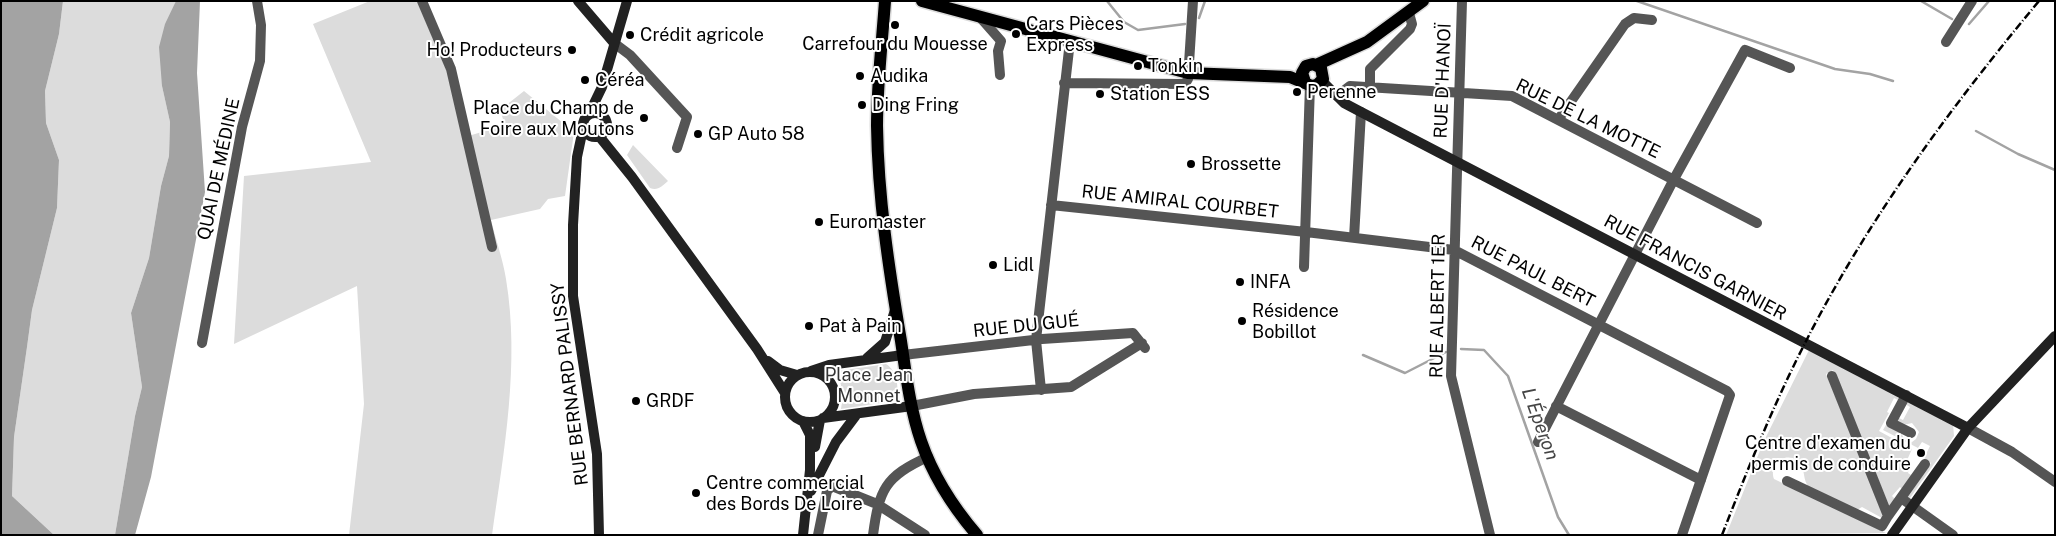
<!DOCTYPE html>
<meta charset="utf-8">
<style>
body{margin:0}
#map{position:relative;width:2056px;height:536px;overflow:hidden;background:#fff;font-family:"Public Sans",sans-serif}
canvas{display:block}
.frame{position:absolute;inset:0;border:2px solid #000;pointer-events:none}
</style>
<div id="map">
<canvas width="2056" height="536"></canvas>
<div class="frame"></div>
</div>
<script>
const ctx = document.querySelector('canvas').getContext('2d');
ctx.lineJoin = 'round';
function paint(path, color) {
  ctx.fillStyle = color;
  ctx.fill(path, 'evenodd');
}
function strokePath(path, color, width, dash) {
  ctx.strokeStyle = color;
  ctx.lineWidth = width;
  ctx.lineCap = dash ? 'butt' : 'round';
  ctx.setLineDash(dash || []);
  ctx.stroke(path);
}
function drawText(font, color, halo, rows, align = 'center') {
  ctx.font = font + ' "Public Sans",sans-serif';
  ctx.lineWidth = 4;
  ctx.setLineDash([]);
  ctx.textBaseline = 'middle';
  ctx.strokeStyle = halo;
  ctx.fillStyle = color;
  for (const [text, x, y, turn = 0] of rows) {
    ctx.save();
    ctx.translate(x, y);
    ctx.rotate((+turn || 0) * Math.PI / 180);
    ctx.textAlign = isNaN(turn) ? turn : align;
    if (halo) ctx.strokeText(text, 0, 0);
    ctx.fillText(text, 0, 0);
    ctx.restore();
  }
}
paint(new Path2D(`
 M63,1H176L162,86L170,122L169,156L161,186L149,258L131,313L142,387L135,416L115,535H54L12,496L14,437L27,347L32,310L57,208L59,160L46,123L45,91L59,34Z
 M370,1H417L448,74L465,137L505,125L500,110L524,91L574,132L565,196L548,199L540,209L491,220C496,240 503,260 506,279C520,364 504,451 492,535H349L364,404L357,286L234,344L244,176L371,162L313,24Z
 M633,145L668,181C662,186 658,191 650,188L627,155Z
 M1809,350L1899,397L1898,400L1894,398L1887,412L1889,413L1879,431L1912,449L1904,467L1909,470L1908,473L1914,477L1904,491L1900,487L1892,496L1897,501L1891,510L1833,370L1826,374L1883,513L1882,518L1862,507L1857,510C1843,503 1823,497 1810,488C1801,480 1807,467 1797,460C1783,452 1769,465 1774,479L1886,533L1726,535L1763,443Z
 M886,364C897,370 901,392 894,401L841,409L843,395L838,371Z
 M1907,401L1953,424L1954,436L1910,498L1907,497L1931,463L1924,458L1930,446L1922,442L1918,448L1883,430L1887,423L1899,430L1905,440L1912,442L1916,439L1919,432L1912,423L1903,425L1895,421L1897,417L1903,420L1910,407L1905,404Z`), '#dcdcdc');
paint(new Path2D(`
 M1,1H63L59,34L45,91L46,123L59,160L57,208L32,310L27,347L14,437L12,496L54,535H1Z
 M176,1H200L197,73L205,192L151,477L135,535H115L135,416L142,387L131,313L149,258L161,186L169,156L170,122L162,86L159,47L165,24Z`), '#a3a3a3');
strokePath(new Path2D(`
 M1107,1L1124,22L1138,30L1185,24
 M1637,1L1835,69L1870,74L1893,81
 M1921,1L1952,19
 M1199,18L1205,1
 M1969,24L1989,1
 M1976,131L2018,154L2055,170
 M1461,349L1484,350L1508,376L1558,517L1569,535
 M1363,355L1405,373L1446,352`), '#a3a3a3', 2.5);
const primary = new Path2D(`
 M885,1C882,43 877,85 877,126C878,198 889,270 901,341C906,374 910,409 921,441C933,476 953,507 977,535
 M922,1L1188,73L1290,77L1312,86L1317,85L1323,79L1321,68L1313,64L1306,66L1302,73L1305,82
 M1316,65L1367,42L1423,1`);
strokePath(primary, '#dbdbdb', 15);
strokePath(new Path2D(`
 M422,1L451,69L492,247
 M1462,1L1451,376L1490,535
 M979,16L1001,41L998,51L1000,75
 M1946,42L1972,1
 M614,43L630,55L687,117L677,148
 M1064,83L1185,84L1188,79L1193,1
 M1370,87V69L1410,29L1412,24L1409,13
 M1337,96L1350,86L1512,96L1757,223
 M1558,120L1625,24L1634,18L1652,20
 M1051,205L1306,232L1454,250L1727,391L1730,395L1682,535
 M1354,238L1361,112
 M1304,267L1310,85
 M202,343L242,127L260,61L261,25L257,1
 M903,355L1042,339L1133,333L1145,348
 M1041,390L1036,340L1070,41
 M1906,395L1891,423L1911,433
 M912,406L974,394L1071,387L1142,343
 M1556,406L1701,480
 M1968,428L2012,452L2055,482
 M1538,442L1674,179L1745,50L1790,68
 M1787,481L1882,526L1888,516L1832,376
 M1901,498L1953,535
 M1888,516L1925,464
 M818,535L827,491L832,486L877,504L925,535
 M873,535C879,490 885,476 928,457`), '#555', 10);
strokePath(new Path2D(`
 M578,1L614,43
 M1322,81L1344,103L1361,112L1968,428
 M583 125a12 12 0 1 1 24 0a12 12 0 1 1-24 0Z
 M589,114L602,87L627,1
 M583,129L577,157L573,225V296L597,454L599,535
 M599,136L632,177L757,349L785,393
 M867,358L885,342L895,310
 M768,361L780,370L797,375
 M811,371L829,365L903,355
 M785 397a25 25 0 1 1 50 0a25 25 0 1 1-50 0Z
 M823,418L912,406
 M803,421L810,435V470L803,535
 M815,447L820,420
 M811,491L836,442L857,414
 M1892,535L1968,428L2055,336`), '#222', 10);
strokePath(primary, '#000', 12);
strokePath(new Path2D(`
 M1722,535C1747,471 1772,408 1803,347C1866,222 1949,109 2039,1`), '#000', 2.5, [8, 2.5, 1, 2.5]);
for (const [x, y, r, color] of [
 [895,25,5,"#000"],
 [1016,34,5,"#000"],
 [630,35,5,"#000"],
 [572,50,5,"#000"],
 [1138,66,5,"#000"],
 [860,76,5,"#000"],
 [585,80,5,"#000"],
 [1297,92,5,"#000"],
 [1100,94,5,"#000"],
 [862,105,5,"#000"],
 [644,118,5,"#000"],
 [698,134,5,"#000"],
 [1191,164,5,"#000"],
 [819,222,5,"#000"],
 [993,265,5,"#000"],
 [1240,282,5,"#000"],
 [1242,321,5,"#000"],
 [809,326,5,"#000"],
 [636,401,5,"#000"],
 [1921,453,5,"#000"],
 [696,493,5,"#000"]
]) {
  const dot = new Path2D();
  dot.arc(x, y, r, 0, 2 * Math.PI);
  ctx.fillStyle = color;
  ctx.fill(dot);
  strokePath(dot, '#fff', 2);
}
drawText('18px', '#000', '#fff', [
 ["Cars Pièces",1026,24],
 ["Express",1026,45],
 ["Crédit agricole",640,35],
 ["Carrefour du Mouesse",895,44,"center"],
 ["Ho! Producteurs",562,50,"right"],
 ["Tonkin",1148,66],
 ["Audika",870,76],
 ["Céréa",595,80],
 ["Perenne",1307,92],
 ["Station ESS",1110,94],
 ["Ding Fring",872,105],
 ["Place du Champ de",634,108,"right"],
 ["Foire aux Moutons",634,129,"right"],
 ["GP Auto 58",708,134],
 ["Brossette",1201,164],
 ["Euromaster",829,222],
 ["Lidl",1003,265],
 ["INFA",1250,282],
 ["Résidence",1252,311],
 ["Bobillot",1252,332],
 ["Pat à Pain",819,326],
 ["GRDF",646,401],
 ["Centre d'examen du",1911,443,"right"],
 ["permis de conduire",1911,464,"right"],
 ["Centre commercial",706,483],
 ["des Bords De Loire",706,504]
], 'left');
drawText('18px', '#000', '#fff', [
 ["RUE D'HANOÏ",1443,81,-88],
 ["RUE DE LA MOTTE",1588,119,26],
 ["QUAI DE MÉDINE",219,169,-78],
 ["RUE AMIRAL COURBET",1180,202,6],
 ["RUE FRANCIS GARNIER",1695,268,28],
 ["RUE PAUL BERT",1533,272,27],
 ["RUE ALBERT 1ER",1438,306,-89],
 ["RUE DU GUÉ",1026,326,-6],
 ["RUE BERNARD PALISSY",570,384,-97]
]);
drawText('18px', '#333', '#fff', [
 ["Place Jean",869,375],
 ["Monnet",869,396]
]);
drawText('italic 19px', '#444', '#fff', [
 ["L'Éperon",1540,424,70]
]);
</script>
